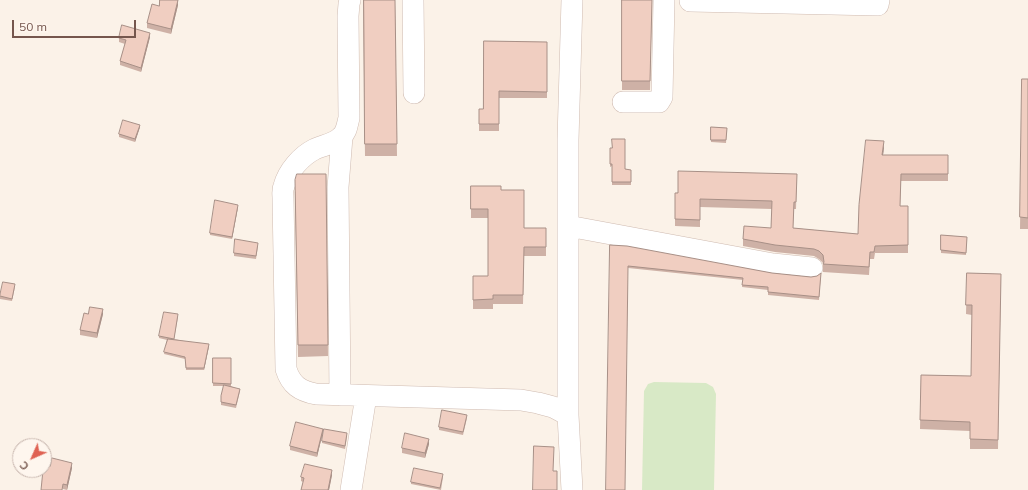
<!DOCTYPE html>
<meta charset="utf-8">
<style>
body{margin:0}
#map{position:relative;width:1028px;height:490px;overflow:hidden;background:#fbf2e8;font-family:Mulish,sans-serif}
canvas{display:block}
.north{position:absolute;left:12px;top:438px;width:40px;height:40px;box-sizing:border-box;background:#fef6ee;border:1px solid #c7b6ae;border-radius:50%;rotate:225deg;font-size:11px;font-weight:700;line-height:16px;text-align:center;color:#75564d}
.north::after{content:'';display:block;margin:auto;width:14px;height:18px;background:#df6253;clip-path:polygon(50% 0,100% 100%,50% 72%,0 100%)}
.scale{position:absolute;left:12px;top:20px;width:124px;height:18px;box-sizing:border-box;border:2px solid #75564d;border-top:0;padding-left:5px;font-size:12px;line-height:14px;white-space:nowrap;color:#75564d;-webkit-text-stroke:3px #fef6ee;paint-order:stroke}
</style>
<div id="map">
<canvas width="1028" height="490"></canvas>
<div class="north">С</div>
<div class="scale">50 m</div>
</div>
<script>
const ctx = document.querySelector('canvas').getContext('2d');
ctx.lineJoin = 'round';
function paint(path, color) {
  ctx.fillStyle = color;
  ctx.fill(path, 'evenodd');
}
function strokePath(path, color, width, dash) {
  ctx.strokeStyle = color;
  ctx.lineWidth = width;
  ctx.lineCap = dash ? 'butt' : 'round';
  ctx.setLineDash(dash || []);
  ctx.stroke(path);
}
paint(new Path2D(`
 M654,382L706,383L713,387L716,394L714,490H642L644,391L648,384Z`), '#d8e9c6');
const minor = new Path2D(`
 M350,0L349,4L348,16L349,118C347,125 347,132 341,137C334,144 324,145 315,149C301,156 288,171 284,186C282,190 283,194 283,198L286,369C291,385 300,391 316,394L521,400L538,403L553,407L568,415
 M413,0L414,93
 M690,1L878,5L879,0
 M623,102H659L662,97L664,0
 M568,226L773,264L812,268
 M340,395L338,187L342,137
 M351,490L366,396
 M572,490L568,415V140L572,0`);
strokePath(minor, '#cfbbb1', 22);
strokePath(minor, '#fff', 21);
paint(new Path2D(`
 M363,0H395L397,156H365Z
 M622,0H652L650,90H622Z
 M178,5L171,34L147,28V23L159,6Z
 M150,37L141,72L120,65V61L125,44L119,42V38Z
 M484,41L547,42V98H499V131H479V109H483Z
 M1022,79H1028V229H1020Z
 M140,127L135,142L119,137V134Z
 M711,127L727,128L726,143L711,142Z
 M610,148L625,169L631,170V185H612V166L610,167Z
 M884,148L883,155H948V181H901L900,206H908V253H875L874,259H870L869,275L823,272V263L819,259L814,256L775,252L743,246V239L771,228L772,209L700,207V227L675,226V193L797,174L796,209H794L793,228L858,234Z
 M326,174L328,356L298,357L295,192Z
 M471,186L501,190L524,228H546V256H524L523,304H493V309H473V276H488V218H471Z
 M238,207L232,239L210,235V233Z
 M941,235L967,237L966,255L941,253Z
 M610,245L772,273L811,277L817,276L821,273L819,300L768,295V290L742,287L743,280L628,268Z
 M258,246L256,259L234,256V253Z
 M967,273L1001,274L998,449H970V431L920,429L921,375L971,376L972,315L966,314Z
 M15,287L12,301L0,299V294Z
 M103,314L97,338L80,335V330Z
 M178,317L174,339L209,346L204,370H186L185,359L164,354L167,340L159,338V336Z
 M213,358H231V386L240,391L236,408L221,405V396L224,386H213Z
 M467,418L463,435L439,430V427Z
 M323,432L317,457L290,450V446Z
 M347,436L345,449L322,443V441Z
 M429,444L425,458L402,453V448Z
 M50,466L72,468L67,490L63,489Z
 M332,475L329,490H301L303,482L301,481V477Z
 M443,477L441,490L411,484V482Z`), '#ceb1a6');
paint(new Path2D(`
 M178,0V5L171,34V29Z
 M150,33V37L141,72V68Z
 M140,125V127L135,142V139Z
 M884,141V148L882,162V155Z
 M238,205V207L232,239V237Z
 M103,309V314L97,338V333Z
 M209,344V346L204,370V368Z
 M323,429V432L317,457V453Z
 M429,439V444L425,458V453Z
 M72,463V468L67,490V485Z
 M332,470V475L329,490H328Z`), '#a89087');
const building = new Path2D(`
 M160,0H178L171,29L147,23L152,4L159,6Z
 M364,0H395L397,144H365Z
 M622,0H652L650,81H622Z
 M122,25L150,33L141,68L120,61L126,40L119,38Z
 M484,41L547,42V92L499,91V124H479V109H483Z
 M1022,79H1028V218L1020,217Z
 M123,120L140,125L135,139L119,134Z
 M711,127L727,128L726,140H711Z
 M612,139H625V169L631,170V182H612V164H610V148H612Z
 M866,140L884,141L882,155H948V174H901L900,206H908V245L875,246L874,252H870L869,267L823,264L824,262L823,255L819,251L814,249L775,245L743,239L744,226L771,228L772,201L700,199V220L675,219V193H678V171L797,174L796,202H794L793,228L858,234L859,205Z
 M297,174H326L328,345H298L295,180Z
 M471,186H501V190H524V228H546V247H524L523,295H493V299L473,300V276H488V209H471Z
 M215,200L238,205L232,237L210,233Z
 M941,235L967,237L966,253L941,250Z
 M235,239L258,243L256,256L234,253Z
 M610,245L627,246L772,273L811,277L817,276L821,273L819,297L768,292V287L742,285L743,278L628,266L625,490H606Z
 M967,273L1001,274L998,440L970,439V422L920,420L921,375L971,376L972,305H966Z
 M3,282L15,284L12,299L0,296Z
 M90,307L103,309L97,333L80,330L84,313L88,314Z
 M164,312L178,314L174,339L159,336Z
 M168,339L209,344L204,368H186L185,357L164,352Z
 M213,358H231V384L213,383Z
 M224,385L240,389L236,405L221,402V396Z
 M442,410L467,415L463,432L439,427Z
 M296,422L323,429L317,453L290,446Z
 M324,429L347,433L345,446L322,441Z
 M405,433L429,439L425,453L402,448Z
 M534,446L554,447L553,471H557V490H533Z
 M52,458L72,463L67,485L63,484L62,490H41L43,470H44V464L50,466Z
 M305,464L332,470L328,490H301L304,478L301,477Z
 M414,468L443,474L440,488L411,482Z`);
paint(building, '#f0cec1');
strokePath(building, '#a89087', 1);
</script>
